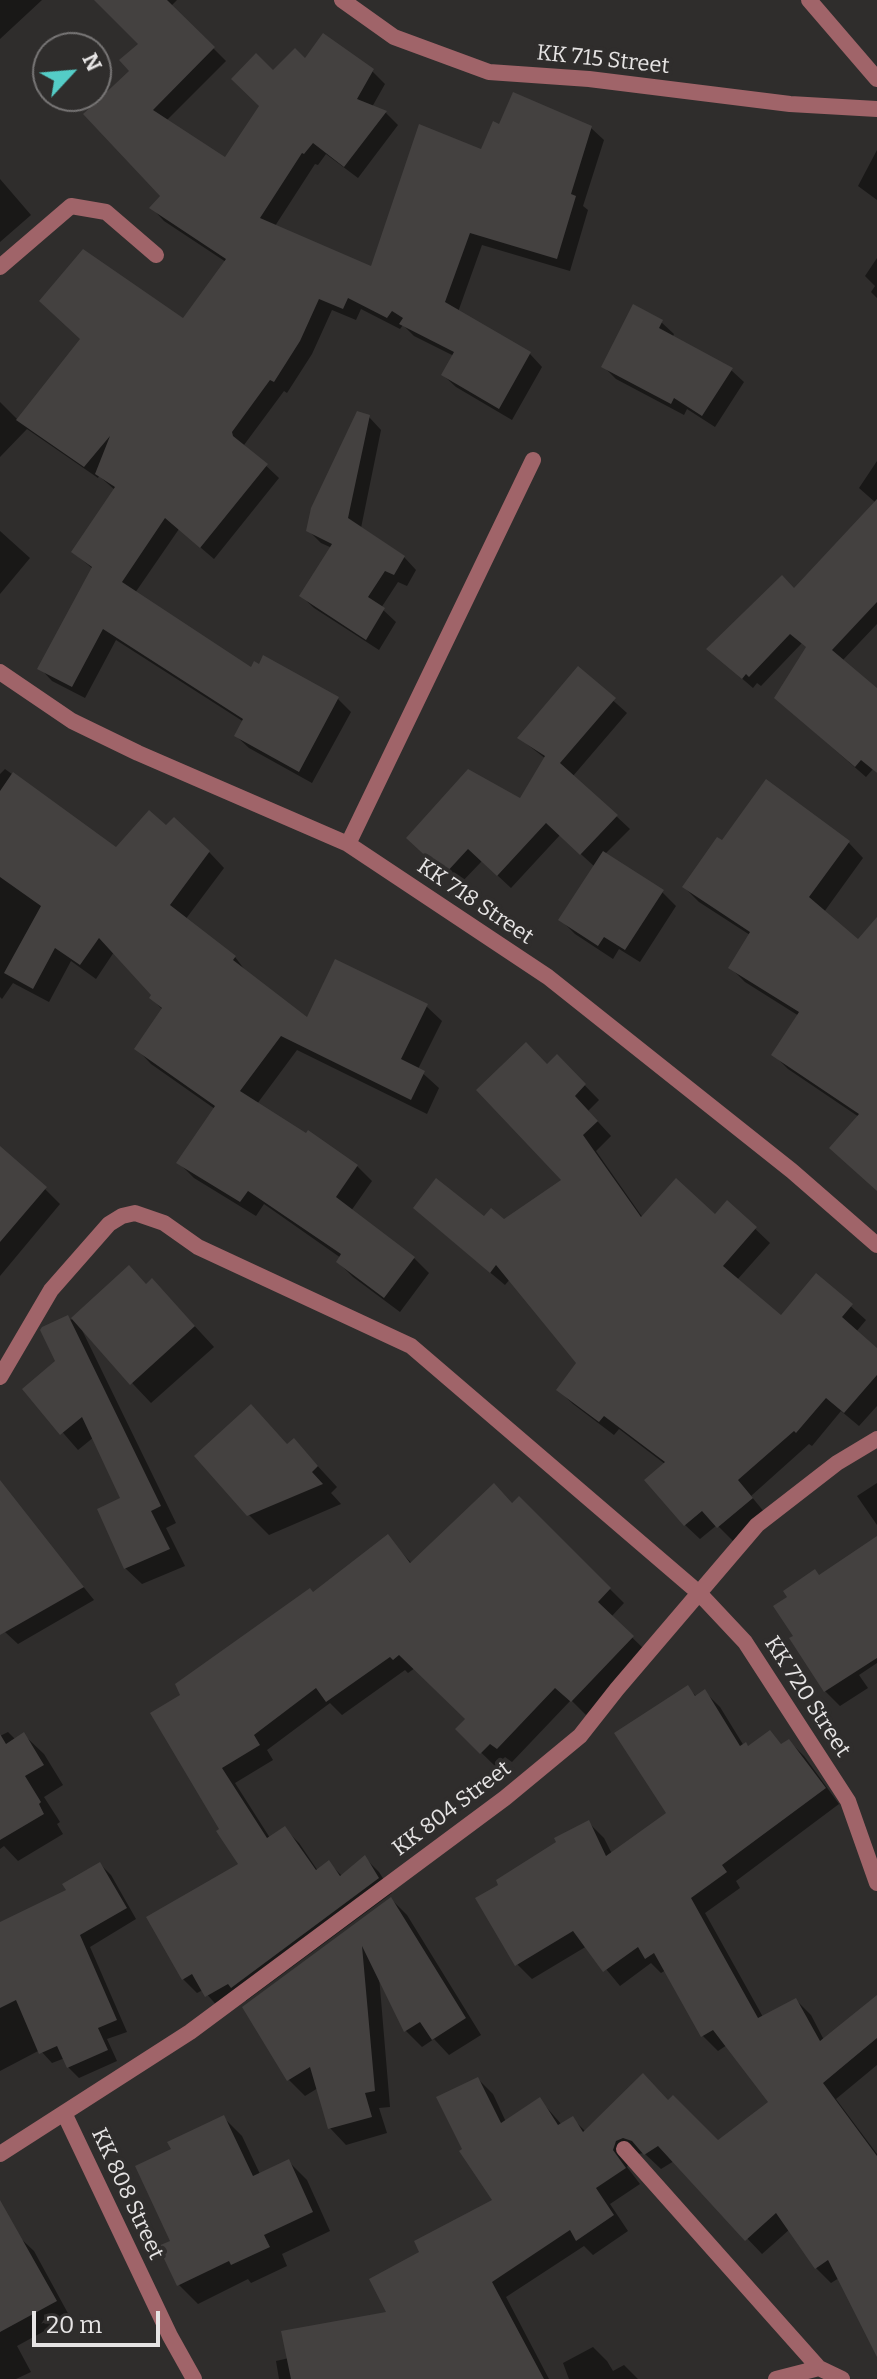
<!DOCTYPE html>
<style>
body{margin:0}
#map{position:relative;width:877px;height:2379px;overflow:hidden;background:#2f2d2c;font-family:Bitter,serif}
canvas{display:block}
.north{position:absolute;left:32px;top:32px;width:80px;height:80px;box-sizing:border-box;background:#2f2d2c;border:2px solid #787676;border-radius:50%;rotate:64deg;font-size:22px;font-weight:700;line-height:32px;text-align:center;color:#e6e4e4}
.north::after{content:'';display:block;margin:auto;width:28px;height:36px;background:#54cdc7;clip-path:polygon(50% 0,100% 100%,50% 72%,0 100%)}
.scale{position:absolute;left:32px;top:2311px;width:128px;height:36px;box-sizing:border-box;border:4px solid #e6e4e4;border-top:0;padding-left:10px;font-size:24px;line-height:28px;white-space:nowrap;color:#e6e4e4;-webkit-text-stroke:6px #2f2d2c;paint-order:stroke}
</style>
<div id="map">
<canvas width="877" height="2379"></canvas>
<div class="north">N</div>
<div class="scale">20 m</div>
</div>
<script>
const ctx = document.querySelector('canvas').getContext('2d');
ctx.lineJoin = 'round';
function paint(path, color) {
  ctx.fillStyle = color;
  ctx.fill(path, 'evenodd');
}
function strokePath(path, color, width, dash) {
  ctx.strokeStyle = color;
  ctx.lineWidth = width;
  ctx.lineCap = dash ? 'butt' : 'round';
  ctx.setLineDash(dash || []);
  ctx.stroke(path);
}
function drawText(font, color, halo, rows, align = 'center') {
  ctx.font = font + ' Bitter,serif';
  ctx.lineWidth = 8;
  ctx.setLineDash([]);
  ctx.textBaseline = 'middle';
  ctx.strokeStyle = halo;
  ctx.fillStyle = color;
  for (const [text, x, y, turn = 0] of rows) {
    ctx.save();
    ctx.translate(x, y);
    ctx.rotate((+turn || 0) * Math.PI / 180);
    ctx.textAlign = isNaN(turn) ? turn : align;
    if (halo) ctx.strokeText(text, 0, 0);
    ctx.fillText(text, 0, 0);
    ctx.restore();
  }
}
paint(new Path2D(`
 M0,0H42L0,39Z
 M97,0H177L171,6L226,61L166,121L226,160L261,106L273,73L305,61L372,71L385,84L372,107L386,113L398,125L358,178L326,154L318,165L315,164L275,226L372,269L482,151L500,126L591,128L604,140L583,206L588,210L570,271L482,245L458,312L530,354L542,367L512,420L456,387L443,375L454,356L414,336L403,325L400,329L361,309L356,320L332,310L312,354L287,393L284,391L244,445L279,478L214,559L179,529L135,593L252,670L259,666L264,658L338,699L351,712L312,783L249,748L236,736L244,722L116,640L85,698L52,681L40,668L93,569L73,552L115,490L99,476L98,478L27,429L0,457V402L18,420L183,321L226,262L164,221L152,208L163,196L132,71L141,44Z
 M877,150V200L858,186Z
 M0,179L31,215L0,242Z
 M877,258V298L871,292L875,286L865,276Z
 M661,322L674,334L672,338L731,370L744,382L715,427L687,409L684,415L616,379L603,366Z
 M369,417L381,430L361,528L404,557L416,570L407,586L398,582L381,608L396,622L379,650L314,608L301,596L332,548L321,543L308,530Z
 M877,461V624L842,661L877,690V773L873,769L866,777L787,708L808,648L802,643L761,686L757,683L753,688L708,649L794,591L876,503L859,488Z
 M0,531L30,558L0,594Z
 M578,669L627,713L573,776L630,829L605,854L662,892L676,906L640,962L619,949L613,959L575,934L561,920L595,867L560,835L511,888L482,861L459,885L421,851L521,800L546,759L519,738Z
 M5,769L116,850L167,828L209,852L224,868L185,920L235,957L248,974L308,1020L426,1006L442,1021L418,1069L439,1088L427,1114L297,1050L257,1104L357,1166L372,1181L351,1211L414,1258L429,1273L400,1312L353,1277L338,1262L341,1258L264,1204L256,1216L194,1178L179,1163L215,1109L151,1064L136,1048L163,1010L151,998L154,995L114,952L96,979L71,961L49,1002L13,983L2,999L0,997V774Z
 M723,843H849L863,858L824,912L877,957V1190L859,1117L788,1069L773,1054L799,1016L745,982L730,967L750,935L699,902L684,887Z
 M557,1057L599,1100L588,1111L611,1136L596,1151L643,1218L715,1217L728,1203L770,1243L737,1280L781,1318L817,1276L866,1320L856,1332L877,1350V1406L859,1426L841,1411L812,1446L809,1444L751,1496L765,1513L733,1541L717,1525L700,1539L685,1525L647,1480L665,1464L619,1429L614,1435L573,1404L558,1390L578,1363L510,1279L505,1285L430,1222L484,1219L504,1221L564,1180L547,1066Z
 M0,1163L45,1189L60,1204L0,1276Z
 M128,1267L147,1286L152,1280L214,1347L151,1403L82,1330L176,1523L166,1528L185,1566L142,1584L125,1568L123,1499L94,1437L78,1450L25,1389L58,1361L67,1317L71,1320Z
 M288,1446L313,1461L337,1487L331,1493L341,1504L269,1535L249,1515Z
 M877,1483V1525L857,1496Z
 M519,1499L624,1603L611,1617L646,1651L586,1715L571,1700L512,1762L505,1757L496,1767L457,1729L467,1719L415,1668L408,1673L405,1670L342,1715L330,1703L267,1750L273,1760L235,1783L270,1838L284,1828L299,1843L318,1871L329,1863L343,1877L365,1858L379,1872L392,1893L246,2001L243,1997L221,2010L203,1990L197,1993L183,1979L241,1865L222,1830L182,1695L387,1536L412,1564Z
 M15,1502L94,1600L18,1644L5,1632L0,1622V1514Z
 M877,1539V1663L859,1675L868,1688L840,1706L825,1691L820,1577Z
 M688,1688L697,1697L705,1692L720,1707L744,1746L782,1745L789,1741L804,1756L839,1804L736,1881L740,1888L705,1913L763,2017L796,2000L811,2015L824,2040L877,2020V2065L836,2099L877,2154V2346L839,2278L831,2283L816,2268L790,2229L762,2254L674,2161L661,2169L644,2153L632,2155L627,2167L640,2184L610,2204L628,2231L593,2255L584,2246L506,2297L549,2379H279L276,2361L289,2358L389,2313L422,2253L494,2201L478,2079L493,2094L506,2122L540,2100L562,2125L572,2118L586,2132L669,2102L718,2142L771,2102L727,2045L718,2051L703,2036L666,1970L661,1973L651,1963L620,1986L587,1946L532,1979L517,1964L501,1885L589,1823L604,1838L612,1854L668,1813Z
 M8,1732L16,1740L24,1735L44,1754L63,1785L44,1797L60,1822L57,1824L63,1834L18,1861L4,1846L0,1849V1736Z
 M100,1864L111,1875L136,1919L90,1947L127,2032L107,2039L117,2061L79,2078L68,2067L65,2058L52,2063L40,2050L0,2071V1923L68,1891Z
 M391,1899L407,1915L481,2035L449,2055L434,2039L422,2047L406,2031L379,1976L390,2107L379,2108L387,2133L346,2145L330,2128L318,2088L305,2096L289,2080L245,2008Z
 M223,2117L242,2136L260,2174L288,2161L307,2180L330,2231L282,2254L287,2266L251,2283L248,2279L198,2304L179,2285L173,2242L174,2150Z
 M18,2236L34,2251L70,2317L17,2346L31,2372L16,2379H0V2246Z
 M593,2347L607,2361L613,2371L624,2365L638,2379H569L563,2363Z`), '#0007');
paint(new Path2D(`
 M94,0H167L215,47L153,110L225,157L259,106L231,79L256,53L273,70L295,48L305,58L323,33L374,69L357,99L387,111L344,167L313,143L304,154L302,153L260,218L371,266L419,124L481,149L493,121L499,124L513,92L592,126L571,194L576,196L557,259L470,233L445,302L531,352L499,409L441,375L454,352L399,324L403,318L392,311L387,318L348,298L343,309L319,299L300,341L274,382L270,380L232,432L233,436L268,464L200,548L165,518L122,582L251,667L254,661L259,664L263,655L339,697L299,772L234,736L243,719L103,629L72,687L37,669L92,567L71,552L115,487L95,474L110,436L84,467L16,420L80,339L39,301L83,249L183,318L226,259L149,208L160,196L83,114L129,71L119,60L138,44Z
 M633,304L663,320L659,328L733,368L702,416L674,398L671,404L601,367Z
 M357,411L370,415L348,518L405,556L394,575L385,571L368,597L385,608L366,640L299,596L332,544L306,531L311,508Z
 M877,499V602L832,650L877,688V773L861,760L855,767L774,698L806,647L790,634L749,677L746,674L742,679L706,649L782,575L794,588Z
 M578,666L616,698L560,763L618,815L580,855L546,823L497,876L468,849L445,874L406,838L468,769L520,798L545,756L517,738Z
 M13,772L116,847L149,810L166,825L174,817L210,851L170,905L236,956L233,960L307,1017L335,959L428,1004L401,1059L425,1071L411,1100L281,1036L240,1091L306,1133L308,1130L358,1165L336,1197L415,1257L384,1298L336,1262L341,1254L248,1191L240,1202L176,1163L215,1106L134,1049L162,1008L149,998L151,995L99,938L80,965L55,948L33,989L4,973L41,906L0,877V791Z
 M766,779L850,841L809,897L858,939L877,917V1191L829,1148L859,1114L771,1055L799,1012L728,968L750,932L682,887L717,837L722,840Z
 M603,851L664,890L625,950L604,937L598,946L558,920Z
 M526,1042L547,1064L557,1054L586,1084L575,1096L598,1121L583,1135L641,1217L676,1178L715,1214L727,1200L757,1227L723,1266L781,1315L816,1273L853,1304L842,1317L877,1348V1375L844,1413L826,1398L796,1433L794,1431L738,1480L753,1498L717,1528L702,1511L684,1526L644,1480L665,1462L604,1416L599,1422L556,1390L576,1363L496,1265L490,1273L413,1208L436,1178L484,1216L491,1208L504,1219L561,1180L476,1090Z
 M0,1146L47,1187L0,1242Z
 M129,1265L146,1284L152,1278L195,1326L130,1385L71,1318Z
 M68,1315L161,1506L151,1511L170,1549L124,1569L97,1509L120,1498L82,1417L60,1435L22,1389L55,1361L40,1330L42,1327Z
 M251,1404L287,1444L294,1438L318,1466L312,1472L323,1484L247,1516L194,1456Z
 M0,1480L84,1587L0,1635Z
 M494,1483L512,1503L519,1496L611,1588L598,1602L634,1636L571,1702L555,1688L497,1749L490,1744L480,1754L455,1729L465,1719L399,1655L393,1660L390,1657L326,1702L316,1688L254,1735L260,1745L222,1768L267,1838L285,1826L316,1870L329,1860L340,1876L365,1855L379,1878L231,1988L228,1984L205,1997L192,1974L182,1980L146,1917L238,1864L216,1831L219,1829L150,1713L180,1695L175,1684L310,1588L313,1592L388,1534L410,1563Z
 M877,1536V1658L824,1692L789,1638L793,1636L773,1606L787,1597L783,1591L815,1569L819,1575Z
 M688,1685L695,1696L705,1689L740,1746L746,1742L748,1746L770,1730L781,1744L789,1739L826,1788L722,1865L727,1872L691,1898L758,2018L796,1998L820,2041L877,1995V2038L823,2083L877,2156V2357L828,2260L815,2269L776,2213L745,2241L658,2146L644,2155L632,2141L623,2138L616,2141L613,2150L626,2168L596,2188L614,2215L576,2241L570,2230L492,2282L544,2379H291L281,2331L386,2312L369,2279L419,2252L414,2241L492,2200L459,2151L462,2149L436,2097L478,2077L501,2123L540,2097L558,2125L573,2116L583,2132L643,2073L668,2100L673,2095L718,2140L768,2102L713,2030L701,2037L654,1953L645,1959L638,1947L603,1972L573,1931L515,1966L475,1898L498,1885L496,1880L556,1842L554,1838L589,1820L606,1856L666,1813L614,1733Z
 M24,1732L44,1765L25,1776L41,1802L39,1804L44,1814L0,1840V1734L6,1744Z
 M100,1862L127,1908L80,1935L117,2020L98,2028L108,2050L67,2068L57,2046L39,2054L16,2000L0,2008V1922L66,1890L62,1884Z
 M391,1897L466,2018L432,2040L420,2022L404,2032L362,1946L375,2091L365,2093L372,2117L328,2129L310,2067L287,2081L242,2007Z
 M224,2115L253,2176L289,2159L313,2212L264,2235L270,2247L231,2265L229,2261L177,2286L158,2246L170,2241L135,2166L171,2149L167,2142Z
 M0,2200L57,2301L0,2332Z`), '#444140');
strokePath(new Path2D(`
 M342,0L394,37L489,72L589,79L790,104L877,109
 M809,0L877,79
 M0,267L71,206L106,212L156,255
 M0,672L72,721L138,753L348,844L548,977L792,1171L877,1245
 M348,844L533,460
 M0,1377L51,1290L109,1224L122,1216L135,1213L164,1223L198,1247L411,1346L699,1593L745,1642L848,1801L877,1883
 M64,2113L170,2336L194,2379
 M624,2149L819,2368
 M0,2154L190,2032L505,1798L580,1736L617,1689L757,1525L837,1463L877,1439
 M776,2379L819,2368L842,2379`), '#a06469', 16);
drawText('22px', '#e6e4e4', '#2f2d2c', [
 ["KK 715 Street",603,60,6],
 ["KK 718 Street",475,902,34],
 ["KK 720 Street",807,1697,57],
 ["KK 804 Street",452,1809,-37],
 ["KK 808 Street",127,2194,65]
]);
</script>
